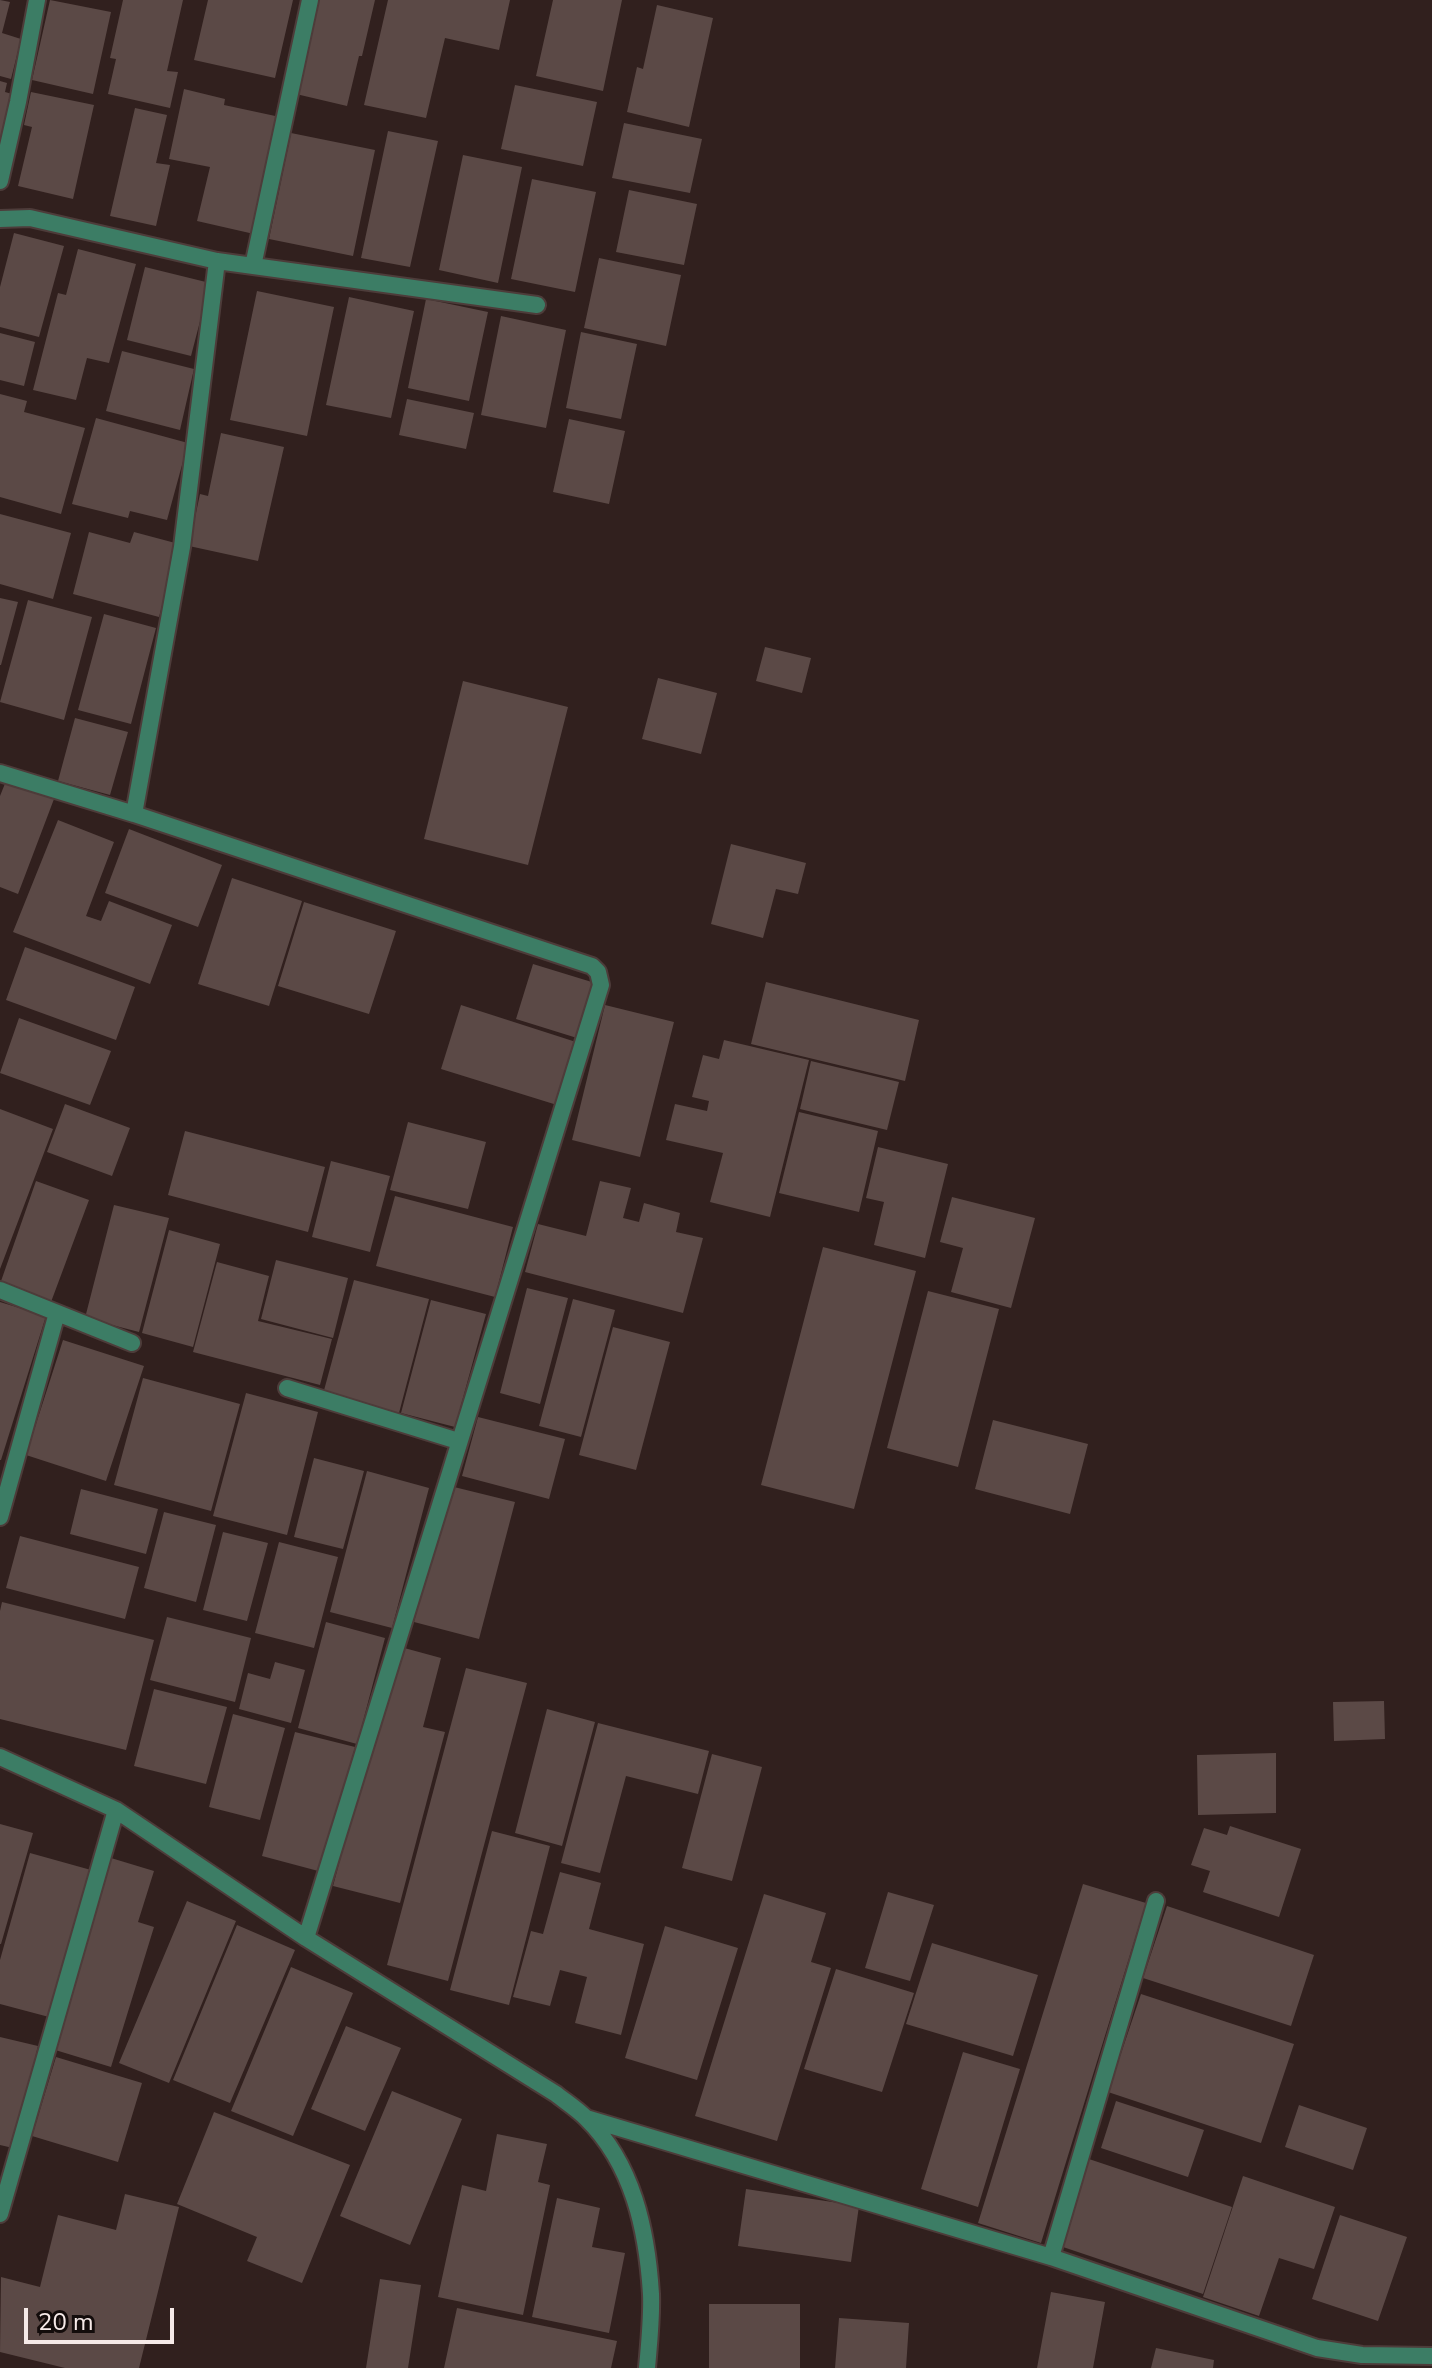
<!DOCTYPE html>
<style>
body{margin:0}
#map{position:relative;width:1432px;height:2368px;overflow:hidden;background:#31201e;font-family:"Nunito Sans",sans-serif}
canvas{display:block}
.scale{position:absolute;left:24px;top:2308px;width:150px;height:36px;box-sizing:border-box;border:4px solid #f6eae8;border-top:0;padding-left:10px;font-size:24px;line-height:28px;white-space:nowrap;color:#f6eae8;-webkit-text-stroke:6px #130c0b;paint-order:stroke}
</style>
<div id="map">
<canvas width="1432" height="2368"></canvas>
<div class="scale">20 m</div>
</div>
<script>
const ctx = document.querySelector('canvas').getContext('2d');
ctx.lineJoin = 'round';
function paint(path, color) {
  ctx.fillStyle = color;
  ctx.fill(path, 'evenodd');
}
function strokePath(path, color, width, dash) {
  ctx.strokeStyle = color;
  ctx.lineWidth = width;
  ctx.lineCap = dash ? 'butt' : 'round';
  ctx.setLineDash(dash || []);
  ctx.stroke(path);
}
paint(new Path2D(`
 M0,0L10,2L2,33L21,39L11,79L0,76Z
 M50,0L111,12L93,94L32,80Z
 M123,0H183L167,71L178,72L170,108L108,94L116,59L110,58Z
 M208,0H293L275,78L194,60Z
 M317,0H375L362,56H359L347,106L296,94Z
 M388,0H510L499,50L445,38L426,118L364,105Z
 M553,0H622L603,91L536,76Z
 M657,5L713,18L689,127L627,112L637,67L643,69Z
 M0,81L7,83L5,92L16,95L0,149Z
 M515,85L597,102L583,166L501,149Z
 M184,89L225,99L224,105L280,117L254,234L197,221L210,167L169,159Z
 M31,92L94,105L73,199L18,186L32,127L24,125Z
 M135,108L167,115L156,163L170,165L156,226L110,216Z
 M624,123L702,139L690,193L612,178Z
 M388,131L438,141L410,267L361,258Z
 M291,133L375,150L353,256L269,239Z
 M463,155L522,167L498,283L439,270Z
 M532,179L596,192L575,292L511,279Z
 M629,190L697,204L684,265L616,252Z
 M14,233L64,246L39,337L0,327V287Z
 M78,249L136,264L109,363L87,358L76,400L33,390L58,293L66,295Z
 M599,258L681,275L666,346L584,328Z
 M145,267L210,283L191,356L127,340Z
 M257,291L334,307L307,436L230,420Z
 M349,297L414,311L391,418L326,405Z
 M426,299L488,312L469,401L408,388Z
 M501,316L566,330L546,428L481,415Z
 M581,332L637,344L621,419L566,408Z
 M0,333L35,342L24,386L0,380Z
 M122,351L194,369L180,430L106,411Z
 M0,394L27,401L24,412L85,428L61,514L0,497Z
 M407,399L474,413L466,449L399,435Z
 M96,418L188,443L167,520L130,511L128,518L72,504Z
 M569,419L625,431L609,504L553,492Z
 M221,433L284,447L258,561L189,546L200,494L208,496Z
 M0,514L71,533L53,599L0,584Z
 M89,532L130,543L134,532L179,544L159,617L73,594Z
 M0,598L18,602L1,665H0Z
 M28,600L92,617L64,720L0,702Z
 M104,614L156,628L131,724L78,710Z
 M765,647L811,658L802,693L756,681Z
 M658,678L717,693L701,754L642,739Z
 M463,681L568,707L528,865L424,839Z
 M75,718L128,732L110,795L58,781Z
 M6,781L54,799L18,894L0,887V796Z
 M58,820L114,842L86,916L101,921L109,901L172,925L150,984L13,932Z
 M129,829L222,865L198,927L105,893Z
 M731,844L806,863L798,894L776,889L763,938L711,924Z
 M232,878L302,901L269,1006L198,984Z
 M304,902L396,931L369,1014L278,986Z
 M25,947L135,987L116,1040L6,1000Z
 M533,964L595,983L577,1038L516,1019Z
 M766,982L919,1020L905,1081L751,1044Z
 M461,1005L576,1042L557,1105L441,1069Z
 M605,1005L674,1022L640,1157L572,1140Z
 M19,1018L111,1051L90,1105L0,1073Z
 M724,1040L809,1060L770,1217L710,1202L723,1153L666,1140L675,1104L707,1111L709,1101L692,1097L703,1055L719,1059Z
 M811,1061L899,1082L887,1130L800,1109Z
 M65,1104L130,1128L112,1176L47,1152Z
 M0,1109L53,1129L0,1269Z
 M799,1112L878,1131L859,1212L779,1193Z
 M408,1122L486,1142L468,1209L390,1190Z
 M185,1131L325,1167L308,1232L168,1195Z
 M878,1147L948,1164L925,1258L874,1245L884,1202L866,1198Z
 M331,1161L390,1176L370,1252L312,1237Z
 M36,1181L89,1200L51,1302L0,1284Z
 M600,1181L631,1188L623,1218L639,1222L644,1203L680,1213L676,1232L703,1238L683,1313L525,1272L538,1224L586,1236Z
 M395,1196L513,1227L495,1297L376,1266Z
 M952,1197L1035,1218L1011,1308L951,1292L963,1248L940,1242Z
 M114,1205L169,1218L139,1332L85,1318Z
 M169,1230L220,1244L193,1347L142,1333Z
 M823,1247L916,1271L854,1509L761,1485Z
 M276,1260L348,1278L333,1338L261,1319Z
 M217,1262L269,1276L258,1321L332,1339L320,1385L193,1352Z
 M354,1280L429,1299L399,1413L323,1394Z
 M527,1288L568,1298L540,1404L500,1393Z
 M928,1291L999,1309L958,1467L887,1448Z
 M573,1299L615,1310L581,1437L539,1426Z
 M431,1300L486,1314L455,1427L401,1413Z
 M0,1302L46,1316L1,1460H0Z
 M613,1327L670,1342L636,1470L579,1455Z
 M63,1340L144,1366L106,1481L26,1455Z
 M143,1378L240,1404L211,1511L114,1485Z
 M246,1393L318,1412L287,1535L213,1516Z
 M478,1417L565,1439L549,1499L462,1476Z
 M993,1420L1088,1444L1070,1514L975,1489Z
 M314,1458L364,1471L343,1549L294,1537Z
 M367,1471L429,1488L392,1628L330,1612Z
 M450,1486L515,1502L479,1639L414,1622Z
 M81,1489L158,1509L146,1554L70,1534Z
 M164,1512L216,1525L196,1602L144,1588Z
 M223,1532L268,1543L247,1621L203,1610Z
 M20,1536L139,1567L125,1619L6,1588Z
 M279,1542L338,1557L314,1648L255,1633Z
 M2,1602L154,1640L126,1750L0,1719V1611Z
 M167,1617L251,1638L235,1702L150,1680Z
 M326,1622L385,1638L357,1744L298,1728Z
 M397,1646L441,1658L423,1727L445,1732L400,1903L333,1886Z
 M275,1662L305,1670L291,1723L239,1709L248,1673L270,1679Z
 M466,1668L527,1683L448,1981L387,1965Z
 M154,1689L227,1707L206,1784L134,1766Z
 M1384,1701L1385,1739L1334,1741L1333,1702Z
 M547,1709L595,1722L562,1846L515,1833Z
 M233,1714L285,1728L260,1820L209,1807Z
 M598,1723L709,1751L698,1794L626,1776L600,1873L561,1863Z
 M295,1732L355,1747L322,1872L262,1856Z
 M1276,1753V1813L1198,1815L1197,1755Z
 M712,1754L762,1767L732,1881L682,1868Z
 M0,1824L33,1833L1,1944H0Z
 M1230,1826L1301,1849L1279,1917L1203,1892L1210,1871L1191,1865L1204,1828L1227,1835Z
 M492,1831L550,1846L509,2005L450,1990Z
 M30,1853L91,1870L49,2017L0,2004V1960Z
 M111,1858L154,1871L138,1922L154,1927L111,2067L52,2049Z
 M560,1872L601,1883L589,1929L644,1944L621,2035L575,2023L587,1977L560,1970L550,2006L513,1997L531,1931L543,1934Z
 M1083,1884L1146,1903L1041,2243L978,2223Z
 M888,1892L934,1905L910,1981L865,1968Z
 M764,1894L826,1913L811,1962L831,1968L777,2141L695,2116Z
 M187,1901L236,1921L169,2083L119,2063Z
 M1167,1906L1314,1955L1291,2026L1143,1978Z
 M237,1925L295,1950L230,2103L173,2080Z
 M665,1926L738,1948L697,2080L625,2058Z
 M932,1943L1038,1975L1013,2056L906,2024Z
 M291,1967L353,1993L293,2136L231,2111Z
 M836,1969L914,1993L882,2092L804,2069Z
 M1141,1994L1294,2044L1261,2143L1108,2092Z
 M346,2026L401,2048L365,2131L311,2109Z
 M0,2037L38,2046L13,2148L0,2145Z
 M963,2052L1020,2069L978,2207L921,2189Z
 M56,2057L142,2083L118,2162L32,2136Z
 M392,2091L462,2119L410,2245L340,2216Z
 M1116,2101L1204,2130L1188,2177L1101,2148Z
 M1299,2105L1367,2128L1353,2170L1285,2147Z
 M214,2112L350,2165L302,2283L247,2261L257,2237L177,2204Z
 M497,2134L547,2144L538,2182L550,2185L523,2315L438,2297L462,2185L486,2191Z
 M1089,2159L1232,2207L1203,2294L1060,2246Z
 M1243,2176L1335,2207L1314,2269L1279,2258L1259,2316L1203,2297Z
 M746,2189L859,2206L851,2262L738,2246Z
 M125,2194L179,2207L139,2368H65L0,2352L1,2277L40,2287L58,2215L116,2230Z
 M557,2198L600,2208L592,2247L625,2253L609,2333L532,2317Z
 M1340,2215L1407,2237L1378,2321L1312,2299Z
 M380,2279L421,2285L408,2368H366Z
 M1051,2292L1105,2302L1093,2368H1037Z
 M709,2304H800V2368H709Z
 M457,2308L617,2341L611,2368H444Z
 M839,2318L909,2323L906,2368H835Z
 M1156,2348L1214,2360L1213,2368H1151Z`), '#5b4946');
const street = new Path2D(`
 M0,181L18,102L37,0
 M0,219L30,218L217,261L537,305
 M253,266L310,0
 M0,773L134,814L592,966L598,972L601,985L306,1938
 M134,814L182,547L217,261
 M0,1290L132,1343
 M287,1388L458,1441
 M0,1517L57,1313
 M0,1757L116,1810L306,1938L556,2094C566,2102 577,2109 586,2118C633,2164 647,2230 651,2294C652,2318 649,2344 647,2368
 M586,2118L1051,2257L1317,2348L1362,2355L1432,2356
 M0,2214L116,1810
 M1051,2257L1156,1901`);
strokePath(street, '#4d3c3a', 20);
strokePath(street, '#3c7d65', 16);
</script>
